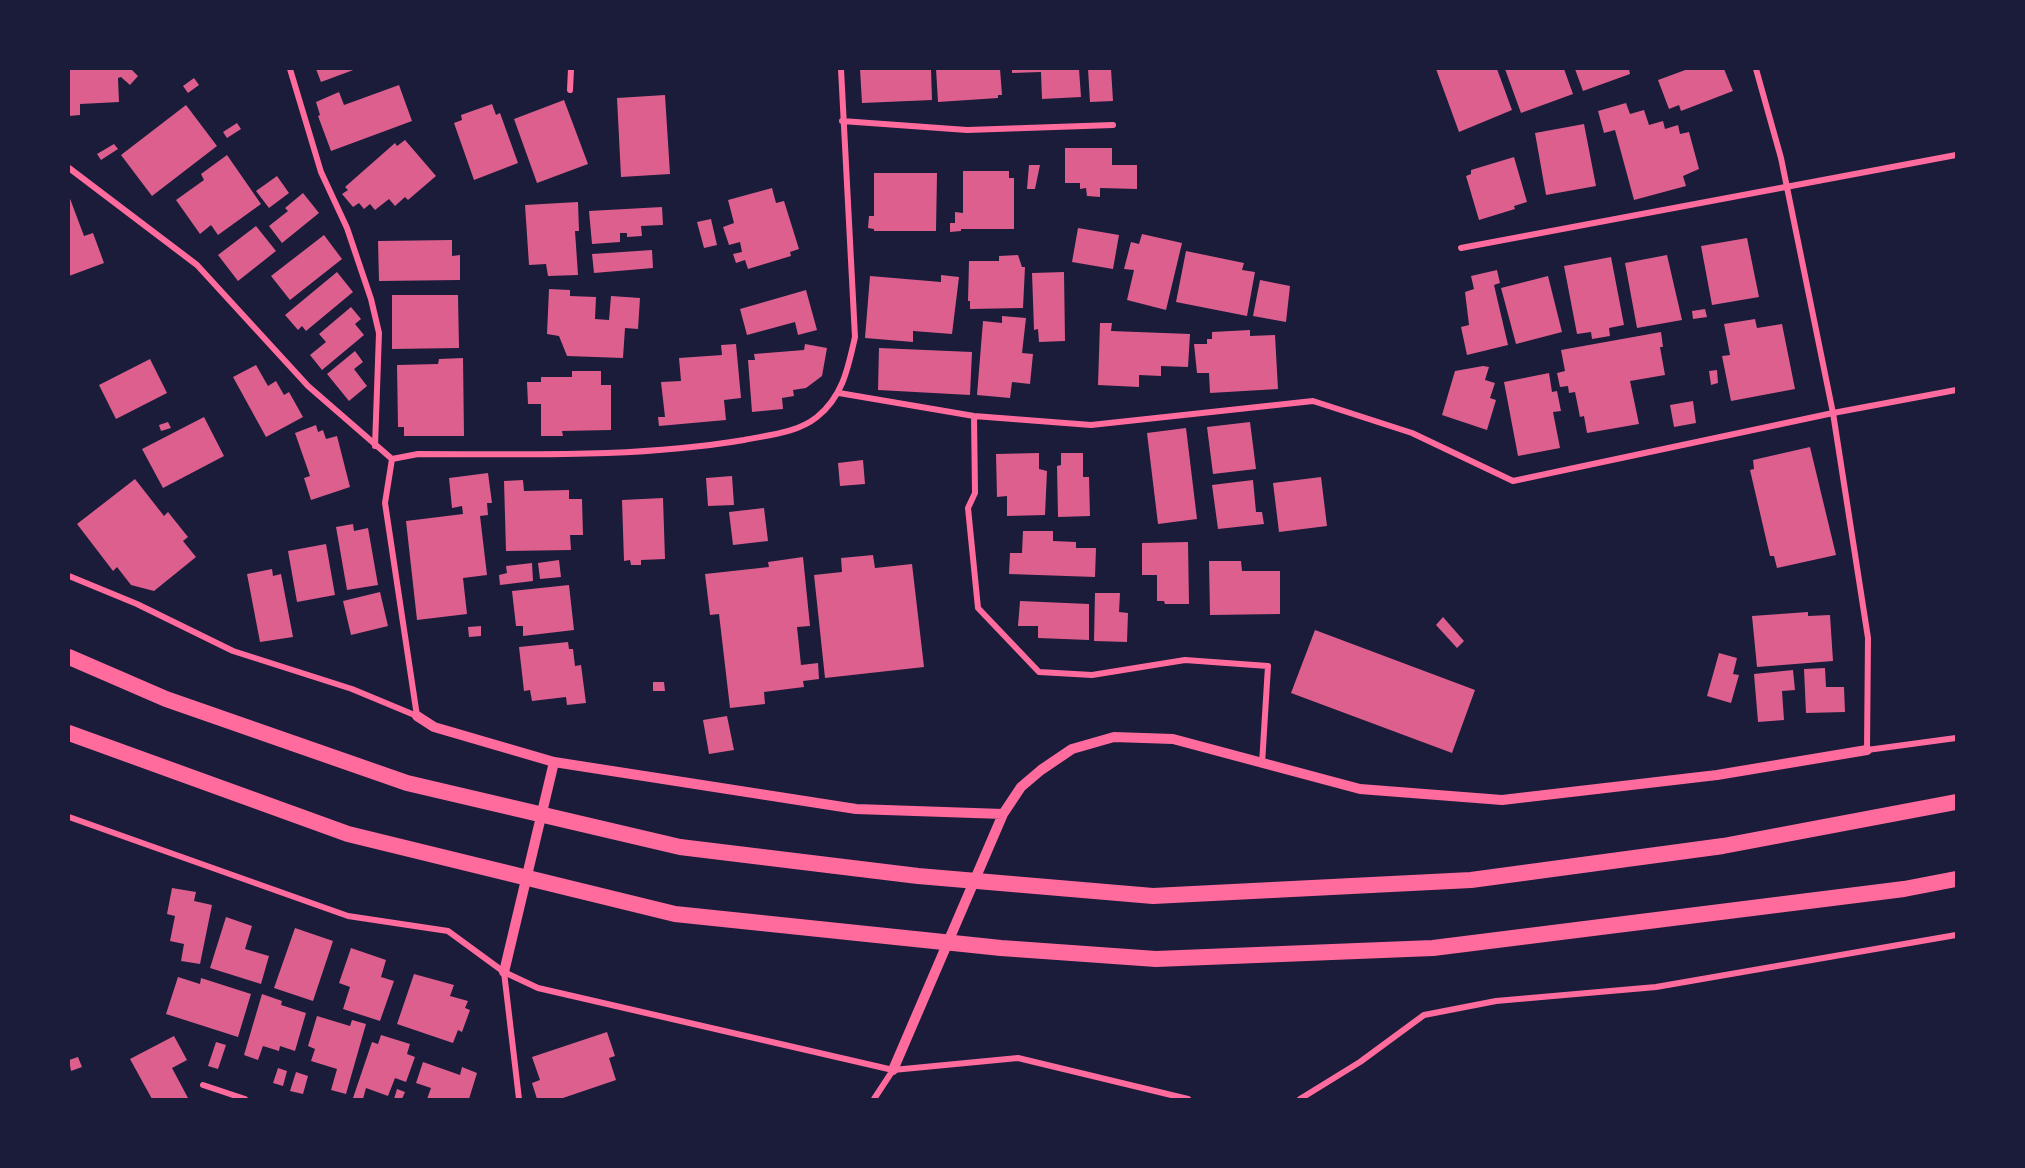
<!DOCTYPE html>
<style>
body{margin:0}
#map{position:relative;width:2025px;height:1168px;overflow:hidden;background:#1b1b3a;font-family:Manrope,sans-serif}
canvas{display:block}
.frame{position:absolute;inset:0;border:70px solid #1b1b3a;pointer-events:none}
</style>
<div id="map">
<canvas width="2025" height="1168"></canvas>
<div class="frame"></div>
</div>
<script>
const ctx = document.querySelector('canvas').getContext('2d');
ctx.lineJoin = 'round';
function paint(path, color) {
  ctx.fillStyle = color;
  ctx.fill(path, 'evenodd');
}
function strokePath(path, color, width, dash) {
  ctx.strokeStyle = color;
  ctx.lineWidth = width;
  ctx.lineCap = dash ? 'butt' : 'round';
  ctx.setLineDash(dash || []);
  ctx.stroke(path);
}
paint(new Path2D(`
 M69,69H131L138,76L130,85L121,77L118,78L119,102L80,104V115L69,116Z
 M316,69H356L321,82Z
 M860,69H931L932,100L862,103Z
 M936,69H1000L1002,95H998V98L938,102Z
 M1012,69H1079L1081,97L1042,99L1041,72L1012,73Z
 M1088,69H1111L1113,101L1090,102Z
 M1436,69H1497L1512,110L1459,132Z
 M1505,69H1564L1573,94L1521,113Z
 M1575,69H1629L1630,74L1583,91Z
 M1688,69H1724L1733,91L1681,111L1679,105L1669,109L1658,80Z
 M194,78L199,85L188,93L183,86Z
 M399,85L412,121L331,151L318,116L320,115L316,102L339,92L344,105Z
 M665,95L670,174L621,177L617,98Z
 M564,100L588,164L537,183L514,119Z
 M1626,103L1630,114L1644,110L1649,125L1663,121L1665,129L1678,125L1680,134L1689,132L1699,169L1683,176L1686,186L1634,200L1615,130L1604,133L1598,111Z
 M492,104L496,115L500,113L518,163L474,180L454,123L462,120L461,115Z
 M186,105L217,146L152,196L121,155Z
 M237,123L241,129L227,138L223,132Z
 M1584,124L1596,186L1546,195L1535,133Z
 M405,140L436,176L408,200L405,197L395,206L389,199L375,210L370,204L364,209L359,203L353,207L342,194L348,190L345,187L395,143L397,146Z
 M114,144L118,149L101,160L97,154Z
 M1065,148H1112V165H1137V189L1100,188V197L1087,196L1086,188L1080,189V183H1065Z
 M227,155L261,204L218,235L211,225L200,234L176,200L204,180L201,174Z
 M1514,157L1527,202L1514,206L1515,209L1479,220L1466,176L1471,174V170Z
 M1029,165H1040L1035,189H1027Z
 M963,171H1009V178H1014V229H961V231L950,232V223H955V212L963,213Z
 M874,173H937L936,231H874V229L868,228L869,216H874Z
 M277,176L289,193L269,208L256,191Z
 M772,188L776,203L784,201L799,249L790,252L791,256L748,269L745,260L736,263L733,254L742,252L740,242L729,245L723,227L734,223L728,200Z
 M303,193L319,213L282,243L269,226L288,211L285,208Z
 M69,196L84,236L93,233L104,263L69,276Z
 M578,202L579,231H575L578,275L548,276L546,264L529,265L525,205Z
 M662,207L663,225L641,226L642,236L627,237V233H620V242L592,244L589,211Z
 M711,219L717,245L704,248L697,222Z
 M256,226L276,251L238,281L218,255Z
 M1078,228L1119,235L1113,269L1072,262Z
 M1142,234L1182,243L1166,310L1127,300L1134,270L1124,269L1131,242L1139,244Z
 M324,235L342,259L290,300L271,276Z
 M1747,238L1759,297L1712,305L1701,246Z
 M452,240V256L460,255V280L379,281L378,241Z
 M652,250L653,268L594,273L592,254Z
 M1186,251L1244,263L1242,270L1255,272L1247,316L1176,302Z
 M1018,255L1022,267H1025L1023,308L970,309V301H968L969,261H999V256Z
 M1667,255L1682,320L1637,328L1625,263Z
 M1611,257L1624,325L1609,328L1610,336L1592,339L1591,332L1577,334L1564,266Z
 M1497,270L1500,283L1494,285L1508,345L1467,355L1461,327L1469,325L1465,292L1474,289L1471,276Z
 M337,272L353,292L306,331L302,326L298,330L285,315Z
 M1064,272L1065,341L1039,342L1038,329L1034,330L1032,273Z
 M941,275L959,277L952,334L913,331V342L865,338L870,276L941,282Z
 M1548,276L1562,332L1516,344L1501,288Z
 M1260,280L1290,286L1286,322L1253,316Z
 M549,289L570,290V296L596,297L595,319L609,320L611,296L640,298L638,329L625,328L623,358L567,356L559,336L547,334Z
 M806,290L817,330L798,335L795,322L747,335L740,309Z
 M392,295H458L459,348L392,349Z
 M351,307L361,319L355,324L364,335L322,370L310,355L326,342L319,334Z
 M1705,309L1707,317L1693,319L1692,311Z
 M1002,316L1026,318L1022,353L1033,354L1030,384L1012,382L1010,398L977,395L983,321L1002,323Z
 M1755,319L1757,328L1782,324L1795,389L1731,401L1722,356L1730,355L1724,324Z
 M1100,323H1112L1111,331L1190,334L1188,367L1161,366V376L1139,375V387L1098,385Z
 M1250,330V336L1275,335L1278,389L1210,393L1209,373H1197L1194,344H1207V339H1212V332Z
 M1661,332L1663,347H1660L1665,375L1630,381L1639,424L1587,433L1584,416L1580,417L1575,392L1569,393L1568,386L1560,387L1557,373L1565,371L1561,350Z
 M736,344L741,398L724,400L726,420L659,426L658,417H665L661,382L681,381L679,358L722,355L721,345Z
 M805,344L827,348L822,376L806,388L793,390L794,396L782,398L783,409L752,412L748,360H755L754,354L804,350Z
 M879,348L972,352L970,395L878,390Z
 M355,351L363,362L354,369L367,386L349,401L327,374Z
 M463,358L464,436H404V427H398L397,365L438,364L439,359Z
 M150,359L167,393L116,419L99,385Z
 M256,365L268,386L276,381L284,395L289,392L303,417L266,437L233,377Z
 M1483,366L1489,367L1485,380L1495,383L1490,398L1496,400L1487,430L1442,415L1455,371Z
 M1717,370L1718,383L1711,385L1709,371Z
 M572,371H601V385H611V430L562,431L563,436H541V404H528L527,382H541V377H572Z
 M1549,373L1552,392L1557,391L1561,411L1553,412L1560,448L1518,456L1504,382Z
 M1693,401L1696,423L1674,427L1670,405Z
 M204,417L224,456L163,488L142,449Z
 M168,422L171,428L161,431L159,425Z
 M1250,422L1256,469L1213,474L1207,427Z
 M316,425L318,432L323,430L326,439L337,436L350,487L311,500L304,478L310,476L295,433Z
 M1186,428L1197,519L1158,524L1147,433Z
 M1810,447L1836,555L1777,568L1774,556H1770L1750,470L1754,469L1753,460Z
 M1039,453V469L1047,471L1045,515L1007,516V496L997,497L996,454Z
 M1061,453H1083V477H1089L1090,516L1058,517L1057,466L1061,465Z
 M863,460L865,484L840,486L838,463Z
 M488,473L492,503H487L488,515L480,516L487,575L463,578L467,614L417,620L406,521L463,514L462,506L452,508L449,478Z
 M732,476L734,505L708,506L706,478Z
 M1321,477L1327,526L1279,532L1273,483Z
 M135,479L164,516L168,512L188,537L183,541L196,557L154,591L131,585L117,567L113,571L77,524Z
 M523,480L524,491L569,490V499H582L583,535H570L571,550L506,551L504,481Z
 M1253,480L1256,512H1262L1264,524L1218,529L1212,485Z
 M663,498L665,559L641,560V565H631L630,560L624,561L622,500Z
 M764,508L768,541L733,545L729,512Z
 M353,524L354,531L368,528L378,585L347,590L336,527Z
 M1023,531H1053V541L1076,542V548H1096L1095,577L1009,574L1010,553H1022Z
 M1188,542L1189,604H1165L1164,601H1157V575H1142V543Z
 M326,544L335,595L297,602L288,551Z
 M873,555L875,568L912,564L924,667L825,678L814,575L842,572L841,558Z
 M803,557L810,626L797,627L801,665L818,663L819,679L803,681L804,687L764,692L765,704L730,708L719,614L710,615L705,574L769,567L768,562Z
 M559,560L561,577L540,579L538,563Z
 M1209,561H1241L1242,571H1280V614L1210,615Z
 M532,563L533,581L500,585L499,575L507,573L506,566Z
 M272,569L273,576L281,574L293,637L260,642L247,574Z
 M569,585L574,630L523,636V626H516L512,591Z
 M380,592L388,626L351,635L343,601Z
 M1095,593H1120L1119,612L1128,613L1127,642L1094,641Z
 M1020,601L1089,604V640L1038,638V626H1018Z
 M1808,612V616L1830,615L1833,661L1757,667L1752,616Z
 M1443,617L1464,641L1457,648L1436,625Z
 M481,626V636L469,637L468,627Z
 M1315,630L1475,690L1452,753L1291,693Z
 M568,642L569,649H573L575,666L581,665L586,703L567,705L566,697L532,701L530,690L524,691L519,647Z
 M1719,653L1737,658L1733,674L1739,675L1731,703L1707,696Z
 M1825,668L1826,687H1844L1845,712L1806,713L1804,669Z
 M1793,670L1795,690L1782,691L1784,720L1758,722L1754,674Z
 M653,682H664L665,691H653Z
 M727,716L734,750L709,754L703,720Z
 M172,888L196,892L194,901L212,905L200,964L181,961L184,944L170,941L175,916L167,914Z
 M226,917L252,926L245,949L269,956L261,984L210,968Z
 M295,928L333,941L313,1001L274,988Z
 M351,948L386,960L381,977L394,981L380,1021L343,1009L350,987L339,983Z
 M414,974L454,985L450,996L468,1001L465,1008L470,1010L462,1032L458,1030L453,1043L397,1024Z
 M178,977L200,984L201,978L251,994L238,1037L166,1014Z
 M262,994L282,1001L281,1005L306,1013L295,1051L280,1046L279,1051L263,1046L258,1060L244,1055Z
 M317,1016L350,1026L352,1020L366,1024L346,1094L331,1090L337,1069L311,1061L315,1049L308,1046Z
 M607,1032L615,1056L609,1058L616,1080L560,1099H537L532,1083L540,1080L532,1057Z
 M381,1035L410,1044L407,1054L415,1057L406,1082L395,1078L388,1096L366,1088L363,1099L353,1098L372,1042L378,1044Z
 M174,1036L187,1060L172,1068L188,1098L152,1099L130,1059Z
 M216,1042L226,1045L218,1069L208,1066Z
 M78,1057L82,1067L71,1071L69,1060Z
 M423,1062L460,1075L462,1067L477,1073L469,1099H427L431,1088L416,1083Z
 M278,1068L287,1071L283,1086L273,1083Z
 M296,1072L308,1076L303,1094L290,1091Z
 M397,1089L405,1092L402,1099H394Z`), '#dd5f8e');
strokePath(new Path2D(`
 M290,69L321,172L347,228L371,299L379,333L375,446
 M1756,69L1781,158L1833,413L1868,638L1867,750L1956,738
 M570,90L571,69
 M842,121L967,130L1113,125
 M69,168L197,265L308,386L392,459L418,454C527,454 637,458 744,440C769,435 797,433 817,417C843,396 848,368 855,337L841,69
 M1461,248L1956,155
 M839,393L974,416L1091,425L1313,401L1412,433L1513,481L1833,413L1956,390
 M974,416L975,493L968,508L978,608L1039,672L1092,675L1185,660L1268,666L1262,764
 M392,459L385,503L417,716
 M69,576L137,604L233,651L352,689L417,716
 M69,817L348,916L448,931L504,972L538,988L893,1070L1018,1058L1188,1099
 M504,972L519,1099
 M203,1085L245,1099
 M874,1099L893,1070
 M1300,1099L1360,1062L1424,1015L1496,1001L1656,987L1956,935`), '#ff6b9d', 6);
strokePath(new Path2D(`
 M417,716L434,727L554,762L856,809L1003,814
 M504,972L554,762
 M893,1070L1003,814L1021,787L1041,770L1072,749L1114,737L1173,739L1360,789L1502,800L1717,775L1867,750`), '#ff6b9d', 10);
strokePath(new Path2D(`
 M69,657L166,699L407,783L680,847L918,876L1153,896L1471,880L1723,846L1956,802
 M69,733L348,834L675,914L1001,948L1156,959L1433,948L1904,889L1956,879`), '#ff6b9d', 16);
</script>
